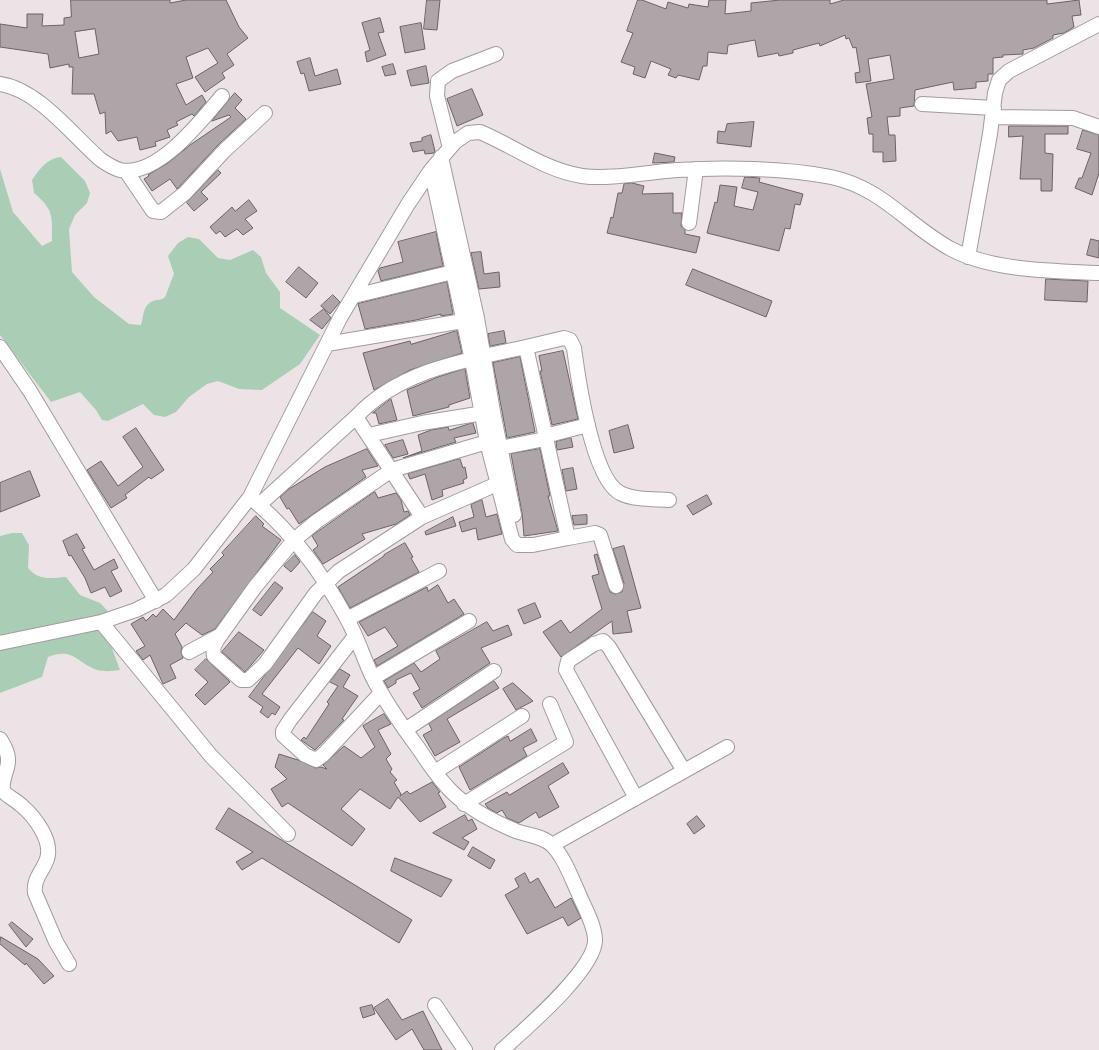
<!DOCTYPE html>
<style>
body{margin:0}
canvas{display:block;background:#ece3e7}
</style>
<canvas width="1099" height="1050"></canvas>
<script>
const ctx = document.querySelector('canvas').getContext('2d');
ctx.lineJoin = 'round';
function paint(path, color) {
  ctx.fillStyle = color;
  ctx.fill(path, 'evenodd');
}
function strokePath(path, color, width, dash) {
  ctx.strokeStyle = color;
  ctx.lineWidth = width;
  ctx.lineCap = dash ? 'butt' : 'round';
  ctx.setLineDash(dash || []);
  ctx.stroke(path);
}
paint(new Path2D(`
 M61,157L85,181L90,193L87,203L75,215L69,229L72,272L94,297L129,324L141,325C144,314 143,303 156,300C160,300 163,299 165,297C166,296 172,278 174,274L168,256L178,243L188,237L199,239L218,258L230,260L253,250L261,257L266,273L280,292V308L320,335L300,364L262,390L239,389L218,381L207,384L189,397L176,412L165,417L154,415L143,404L108,421L102,420L96,410L80,392L51,402L0,335V169L13,212L42,246L52,241C52,216 54,210 34,193L32,180C39,169 48,158 61,157Z
 M12,533H22L29,545L28,568C39,581 50,578 66,577L80,595L100,603L107,610L110,643L120,670C112,671 105,672 97,670C76,662 73,647 48,657L42,677L0,693V536Z`), '#aaceb5');
const building = new Path2D(`
 M71,0H170V3L186,0H226L239,27L248,38L227,54L234,65L222,73L225,78L205,92L195,77L218,63L208,48L186,57L193,78L176,84L186,105L202,95L206,102L194,116L192,114L176,122L178,125L167,130L170,137L155,142L156,146L140,150L137,137L118,141L111,131L106,134L105,112L100,114L94,94H72L73,67H69V64L50,68L48,54L0,47V24L27,28V14H43L42,26L64,25V18L71,17ZM95,29L99,54L79,58L75,32Z
 M427,0H440L437,30L424,29Z
 M638,0H642L666,9L668,2L688,8L689,4L708,7L709,0H726L725,14L751,11V3L780,0H830V4L844,0H1047V4L1079,0L1081,15L1072,16L1074,27L1064,33L1053,35V38L1034,48L1023,50V54L1003,55V57L993,58V74H988V81L976,82V88L954,90L953,82L915,90L914,106L900,108V116L887,117L889,135H895L896,161L883,162V152H873V134H869L867,118L872,117L866,84L894,79L890,55L868,59L871,81L856,83L855,73L860,72L856,47L853,48L849,38L846,39L845,35L820,46L819,43L793,50V53L779,56L778,53L758,57L755,40L728,45L727,54L708,52L707,66H703L699,80L678,75L676,78L668,75L671,69L651,61L645,78L633,74L635,67L621,62L633,33L627,31Z
 M380,18L384,32L378,33L386,55L367,62L365,52L370,50L362,23Z
 M421,23L425,49L405,53L400,27Z
 M310,58L315,76L337,69L341,84L309,91L304,73L301,74L297,62Z
 M393,64L396,74L385,76L382,67Z
 M426,66L429,83L411,86L407,71Z
 M472,89L483,115L457,126L447,99Z
 M235,93L242,100L235,108L246,119L218,145L177,189L170,179L152,191L144,179L149,176L148,175L168,163L190,145L231,117L229,115L212,121Z
 M754,122L751,147L717,143L718,131L725,132L727,124Z
 M1009,126H1068V134H1045V153L1053,154L1052,191H1041V179H1020L1023,136L1009,137Z
 M1083,130L1099,135V173L1092,195L1075,188L1079,178H1082L1091,153L1077,149Z
 M431,135L435,151L434,153L425,154L424,150L413,152L410,143L422,141V138Z
 M655,153L675,157L674,162L653,163Z
 M218,170L221,173L201,192L208,199L194,211L187,203Z
 M745,177L760,178L759,182L803,194L800,205L795,204L790,229L785,228L779,251L707,233L715,202L717,203L720,185L737,187L734,206L753,210L758,192L742,188Z
 M632,183L644,186L642,194L673,193V213H682L681,226L685,230V234L700,237L696,253L607,233L611,217L613,218L618,193H622L624,184Z
 M249,200L257,211L245,219L253,228L243,235L237,229L225,237L220,231L216,234L210,227L232,207L235,211Z
 M436,232L443,266L381,281L378,271L380,268L403,262L398,242Z
 M1091,239L1099,241V258L1087,255Z
 M481,252L484,274L499,272L500,287L479,289L471,253Z
 M299,267L318,283L306,298L286,282Z
 M693,269L772,301L766,317L686,285Z
 M1046,279L1088,281L1087,302L1045,300Z
 M447,282L453,314L441,316V314L416,320L365,329L358,304Z
 M333,295L340,302L330,314L321,306Z
 M324,309L331,318L322,329L310,320Z
 M457,331L462,353L410,370L374,390L363,353L410,341L411,344Z
 M504,331L506,343L490,346L488,334Z
 M563,351L578,419L552,425L540,371H542L539,356Z
 M520,357L535,432L507,438L493,363Z
 M465,369L470,398L449,405V407L413,416L407,390L438,377Z
 M391,399L397,420L379,424L376,413H373Z
 M473,423L476,433L454,438L456,442L403,458L422,451L418,435L431,430L448,427L449,430Z
 M628,425L634,448L614,453L609,431Z
 M136,428L164,470L151,479L149,477L125,495L127,498L111,508L87,470L101,461L118,486L143,467L123,437Z
 M571,438L573,447L557,450L556,442Z
 M403,440L408,454L393,458L385,445Z
 M367,449L378,466L362,470L366,477L299,524L289,508L287,509L280,497L289,489L325,467Z
 M540,449L550,496H548L558,531L524,536L522,513L511,454Z
 M460,459L463,468L465,467L467,478L463,480L464,483L442,490L443,496L432,500L425,474L410,479L408,474Z
 M573,468L577,489L566,491L562,470Z
 M30,471L40,496L0,512V483Z
 M375,492L378,498L396,493L401,500L404,512L408,511L410,515L396,524L362,534L365,539L323,564L313,550L318,546L312,536Z
 M707,495L712,504L693,515L687,506Z
 M482,500L486,517L497,514L502,534L478,540L476,528L462,532L459,522L474,517L471,505Z
 M587,515V524L574,525L572,516Z
 M256,516L264,524L262,526L281,540L215,629L202,635L186,623L175,634L182,647L181,652L183,658L170,665L176,678L163,684L150,655L143,660L136,651L145,646L131,624L143,617L146,621L153,614L156,617L163,609L174,620L197,589L213,572L210,569L224,555L222,553Z
 M453,517L456,526L426,535L425,532Z
 M77,534L85,548L82,549L94,570L114,559L118,568L111,571L122,591L110,597L105,587L91,593L85,578L71,555L69,556L63,541Z
 M405,543L413,557L411,558L419,572L350,608L338,587L384,556V555Z
 M624,546L641,608L627,611L632,632L613,634L612,621L561,657L543,632L561,620L570,633L602,609L592,576L599,574L594,555L597,554L610,592L615,594L622,592L624,583L613,549Z
 M295,555L300,562L291,572L284,566Z
 M275,582L283,588L261,616L253,610Z
 M438,585L448,603L454,599L464,614L377,666L374,660L398,646L385,627L368,636L359,622L427,587L428,591Z
 M535,603L541,617L524,624L518,610Z
 M313,612L326,621L317,636L331,646L319,664L298,648L262,694L280,707L275,715L272,713L268,718L260,712L263,707L249,697Z
 M487,622L493,631L508,625L512,635L481,648L490,663L422,708L413,693L420,689L411,673L396,680V683L388,688L384,681L414,663L421,672L440,659L436,651Z
 M239,632L264,650L245,672L222,652Z
 M206,659L230,682L205,705L195,695L208,682L195,670Z
 M340,669L350,675L343,687L358,696L342,719L344,720L315,750L301,740L304,737L306,739L329,704L327,702L338,686L330,682Z
 M494,681L499,688L447,719L460,742L435,756L423,735L432,730L429,724Z
 M513,683L533,701L516,710L503,689Z
 M384,714L391,724L378,730L391,754L386,759L392,769L390,772L397,780L394,782L401,794L400,796L407,791L410,794L432,782L440,792L438,793L446,807L420,822L398,797L390,809L360,789L341,809L365,829L352,846L288,803L282,807L271,789L287,779L275,767L279,754L298,760L316,768L321,767L327,769L323,765L344,746L361,758L375,747L363,726Z
 M531,729L537,741L523,748L527,756L470,790L459,767L504,738L508,736L510,741Z
 M563,763L569,773L548,786L559,807L539,818L536,812L519,823L507,818L502,810L497,813L488,808L485,804L507,792L509,795Z
 M229,808L412,920L399,943L262,858L242,870L236,862L253,852L216,829Z
 M465,815L468,821L472,819L477,829L462,838L469,842L464,850L433,833Z
 M697,816L705,826L694,834L687,824Z
 M473,847L495,860L490,869L468,856Z
 M395,858L452,880L441,897L391,871Z
 M525,873L530,883L538,878L555,908L571,898L581,918L568,926L563,917L527,934L505,895L519,887L515,879Z
 M12,922L33,939L26,947L9,925Z
 M1,937L38,959L54,976L44,984L26,963L25,965L0,944Z
 M388,999L402,1020L423,1011L442,1050H424L412,1029L396,1040L374,1008Z
 M372,1005L375,1014L363,1018L360,1008Z`);
paint(building, '#aea5a9');
strokePath(building, '#6c6367', 1);
const minor = new Path2D(`
 M0,84C39,90 72,135 101,160C107,164 113,168 120,170C157,178 201,121 222,96
 M922,104L994,108
 M993,117L1073,118L1099,127
 M450,148L437,96L438,81L452,71L496,54
 M441,157L477,318L493,412L514,515
 M126,171L153,211L161,212L185,193L224,151L265,113
 M689,223L696,169
 M968,257L990,134L995,93L999,80L1009,71L1099,24
 M354,296L453,272
 M327,344L463,321
 M0,347L30,391L156,601
 M526,347L564,338L570,340L574,348C578,378 592,478 620,493C634,500 653,499 669,500
 M356,417L422,517
 M369,435L422,423L490,412
 M545,436L588,425
 M487,442L392,470L317,521L294,540L274,564L255,587L217,640L213,648L214,656L241,680H248L265,664L316,593L339,571L422,517L497,484
 M500,448L545,439
 M250,497L259,505L356,417C399,370 467,360 526,347L568,538L533,545H517L512,539L487,442L472,360L431,170
 M259,505C295,536 323,575 346,617C357,636 363,657 372,676C385,702 402,726 419,749C428,763 438,777 449,789C467,808 492,821 516,831C527,835 543,836 552,845C564,857 571,877 578,892C584,907 594,923 595,939C597,968 524,1030 502,1050
 M568,538L595,533L600,535L616,586
 M347,619L439,571
 M101,622L211,756L288,834
 M355,636L290,720L283,731V735L305,755L316,760L323,755L381,693
 M0,643L101,622L136,610L166,595L194,569L250,497L340,318L408,204L431,170L455,142L468,133L480,132C514,146 544,170 582,176C609,180 648,172 677,170C723,167 786,168 831,177C883,188 907,225 951,249C993,271 1052,271 1099,273
 M189,652L221,635
 M373,678L469,621
 M405,730L494,671
 M0,739C18,766 0,771 3,791C8,797 16,800 22,806C35,817 53,841 47,859C43,871 33,879 35,893L56,942L69,964
 M435,772L522,716
 M636,798L566,670L568,661L594,644L603,641L609,647L684,771
 M464,804L566,742L550,704
 M552,845L727,747
 M435,1005L465,1050`);
strokePath(minor, '#a39a9f', 16);
strokePath(minor, '#fff', 14);
</script>
